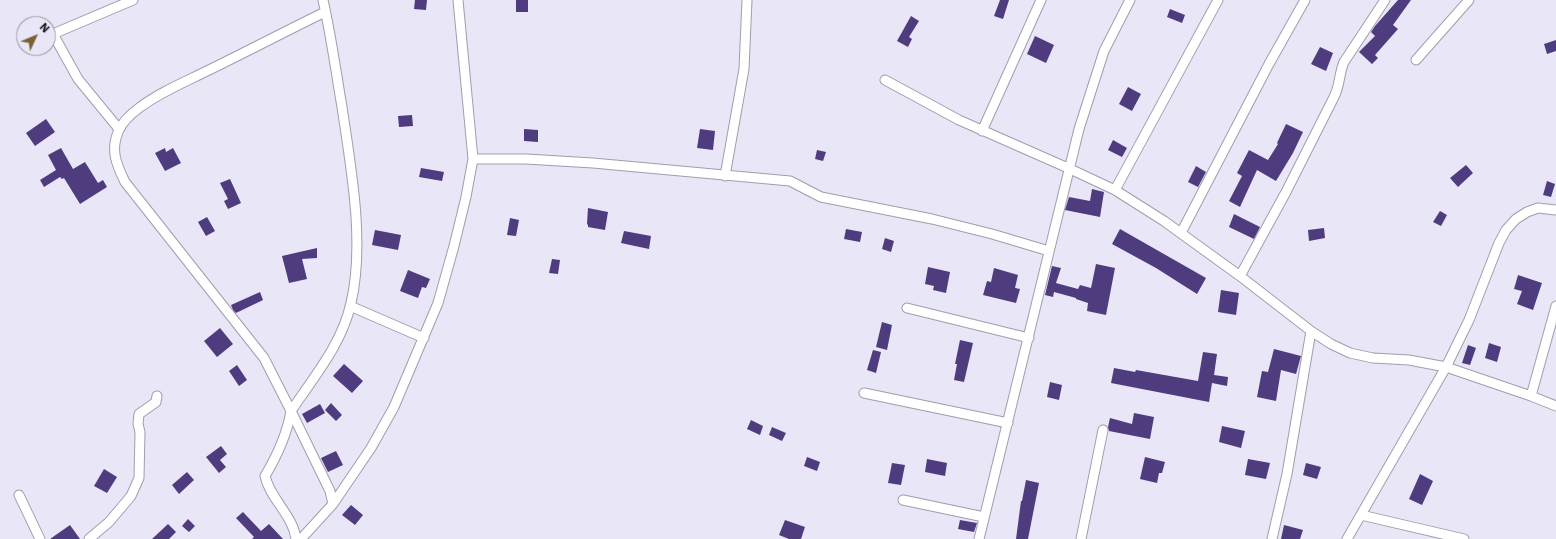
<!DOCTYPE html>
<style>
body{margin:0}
#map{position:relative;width:1556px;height:539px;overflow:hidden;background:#e9e6f7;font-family:"Work Sans",sans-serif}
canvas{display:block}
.north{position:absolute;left:16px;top:16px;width:40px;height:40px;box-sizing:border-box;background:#e9e6f7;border:1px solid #95939f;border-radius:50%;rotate:46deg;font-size:11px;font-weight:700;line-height:16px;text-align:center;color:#17161b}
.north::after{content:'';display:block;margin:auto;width:14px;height:18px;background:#7a6333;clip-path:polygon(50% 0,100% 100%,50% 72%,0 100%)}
</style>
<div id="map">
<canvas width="1556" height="539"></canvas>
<div class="north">N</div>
</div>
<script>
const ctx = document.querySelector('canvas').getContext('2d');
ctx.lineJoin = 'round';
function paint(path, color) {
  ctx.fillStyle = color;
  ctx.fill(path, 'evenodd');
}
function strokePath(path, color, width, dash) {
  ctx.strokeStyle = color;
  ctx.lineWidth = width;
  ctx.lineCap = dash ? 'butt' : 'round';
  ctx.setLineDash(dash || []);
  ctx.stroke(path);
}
paint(new Path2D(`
 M415,0H427L426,10L414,9Z
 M516,0H528V12H516Z
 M1000,0H1009L1003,19L994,16Z
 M1398,0H1411L1393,25L1398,29L1375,55L1378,58L1372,64L1359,52L1375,36L1371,32L1375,26Z
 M1170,9L1185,15L1182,23L1167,17Z
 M911,16L919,21L909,37L912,39L908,47L897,41Z
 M1035,36L1054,45L1046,63L1027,54Z
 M1556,40V51L1547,54L1544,44Z
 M1320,47L1333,53L1326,71L1311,64Z
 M1128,87L1141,94L1132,111L1119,104Z
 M412,115L413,126L399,127L398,116Z
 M46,119L55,132L35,146L26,133Z
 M1286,124L1303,132L1293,153L1276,181L1257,170L1240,207L1229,201L1242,176L1237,173L1249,150L1268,160L1278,144L1277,143Z
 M524,129L538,130V142L524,141Z
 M700,129L715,131L713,150L697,148Z
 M1113,140L1127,148L1122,157L1108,150Z
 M61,148L73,169L85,162L98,183L103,180L107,187L80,204L64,178L62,179L60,177L44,187L40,180L56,170L48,155Z
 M165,148L166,152L173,148L181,163L165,171L155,153Z
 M817,150L826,152L823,161L815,159Z
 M1466,165L1473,173L1458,187L1450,178Z
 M1196,166L1206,172L1198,187L1188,182Z
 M421,168L444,172L442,181L419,177Z
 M230,179L241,203L228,209L224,201L228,199L220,183Z
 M1547,181L1555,184L1551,197L1543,195Z
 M1092,189L1104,192L1100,217L1065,210L1069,197L1090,201Z
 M588,208L608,212L605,230L588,227V225L587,224Z
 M1440,211L1447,215L1441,226L1433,222Z
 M1234,214L1260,227L1254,239L1229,227Z
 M207,217L215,231L206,236L198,222Z
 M510,218L519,220L516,236L507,235Z
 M1324,228L1325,238L1309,241L1308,230Z
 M846,229L862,232L860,242L844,239Z
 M1120,229L1206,278L1197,294L1156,268L1112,244Z
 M375,230L401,235L398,250L372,245Z
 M624,231L651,236L649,249L621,243Z
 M885,238L894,241L891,252L882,249Z
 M317,248V258L302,259L307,279L289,283L282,256Z
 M552,259L560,260L558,274L549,273Z
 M1096,264L1115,268L1106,315L1087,311L1088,303L1076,299V298L1054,292L1053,297L1045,295L1052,266L1061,268L1056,283L1078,289L1080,285L1091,288Z
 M928,267L950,272L946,293L933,290L934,286L925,284Z
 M994,268L1018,275L1015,288L1020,289L1016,303L983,295L987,281L991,282Z
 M408,270L430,279L426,288L422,287L418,298L400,291Z
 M1518,275L1542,283L1533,310L1517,304L1522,291L1514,289Z
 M1221,290L1239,293L1236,315L1218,312Z
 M260,292L263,300L236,313L233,310L231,305Z
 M882,322L892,325L887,350L876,347Z
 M220,328L233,344L217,357L204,341Z
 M960,340L973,343L964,382L954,380L957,364H955Z
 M1489,343L1501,347L1497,362L1485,358Z
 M1468,345L1476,348L1470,365L1462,363Z
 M1274,349L1301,356L1296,374L1281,370L1276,401L1257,397L1262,371L1268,372Z
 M873,350L881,352L876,373L867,370Z
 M1203,352L1217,354L1214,375L1228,377L1227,386L1212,383L1209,402L1111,383L1114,368L1135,372L1136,370L1198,381Z
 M344,364L363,381L352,393L333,376Z
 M237,365L247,380L239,386L229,371Z
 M1050,382L1062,385L1059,400L1047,397Z
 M331,403L342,415L336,421L325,410Z
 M320,404L325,413L307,423L302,414Z
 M1134,413L1154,417L1150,439L1109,431L1108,427L1110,418L1132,424Z
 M751,420L763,426L760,435L747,429Z
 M1222,426L1245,431L1241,448L1219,442Z
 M772,427L786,433L782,441L769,435Z
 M221,446L227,454L220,460L226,467L219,473L206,457Z
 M336,451L343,465L328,472L321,458Z
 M807,457L820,462L817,471L804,466Z
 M1145,457L1165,462L1162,473H1159L1157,483L1140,479Z
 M927,459L947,463L945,476L925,472Z
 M1248,459L1270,463L1266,479L1245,475Z
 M892,463L905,465L901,485L888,483Z
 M1306,463L1321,467L1317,479L1303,475Z
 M104,469L117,477L107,493L94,486Z
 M187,472L194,480L179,494L172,485Z
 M1420,474L1433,481L1422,505L1409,499Z
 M1026,480L1039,483L1028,539H1016L1021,501H1022Z
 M351,505L363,515L355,525L342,515Z
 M243,512L261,531L269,524L283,539H252L254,537L236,518Z
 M188,519L195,526L189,532L182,526Z
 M785,520L805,527L801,539H789L779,535Z
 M960,520L977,523L974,532L958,529Z
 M168,524L176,532L169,539H152Z
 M70,525L80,539H50Z
 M1284,525L1303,530L1300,539H1281Z`), '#4f3c7f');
const minor = new Path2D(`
 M325,12C286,31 248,51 209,70C185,82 160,92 139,108C131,114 123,121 119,130C110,149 116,164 125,182L264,358L291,411L330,491L333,504
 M1416,60L1469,0
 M885,80L959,120L1068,168L1115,190L1164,221L1240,276L1311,331L1331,344L1350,353L1373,358L1409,360L1446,367L1531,396L1556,406
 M119,129L78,79L53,34L133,0
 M982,131L1041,0
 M473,159H526L593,163L790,181L821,197L932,219L992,234L1049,251
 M725,176L744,69L747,0
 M1115,190L1218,0
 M1181,233L1269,64L1305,0
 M1240,276L1286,192L1334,97C1340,86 1339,73 1344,62L1385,0
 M350,306L424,338
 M907,308L1029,338
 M864,393L1008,423
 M1531,396L1556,306
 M19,495L40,539
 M903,500L984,517
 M1361,515L1464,539
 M89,539L109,522L131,496L139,478L140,432L138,424L139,414L156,402L157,396
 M296,539C293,515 270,499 265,476C277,456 287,434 291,411C314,377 342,344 351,303C365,243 351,168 342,107C336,72 331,35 323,0
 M301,539L333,504L371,448L394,407L438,303L454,246L466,197L473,159L458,0
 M979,539L1079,129L1104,51L1130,0
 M1081,539L1103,430
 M1272,539L1287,474L1311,331
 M1347,539L1446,367L1469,320L1499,243L1506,230L1516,219L1527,212L1538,208L1556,210`);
strokePath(minor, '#a09dad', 11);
strokePath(minor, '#fff', 9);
</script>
